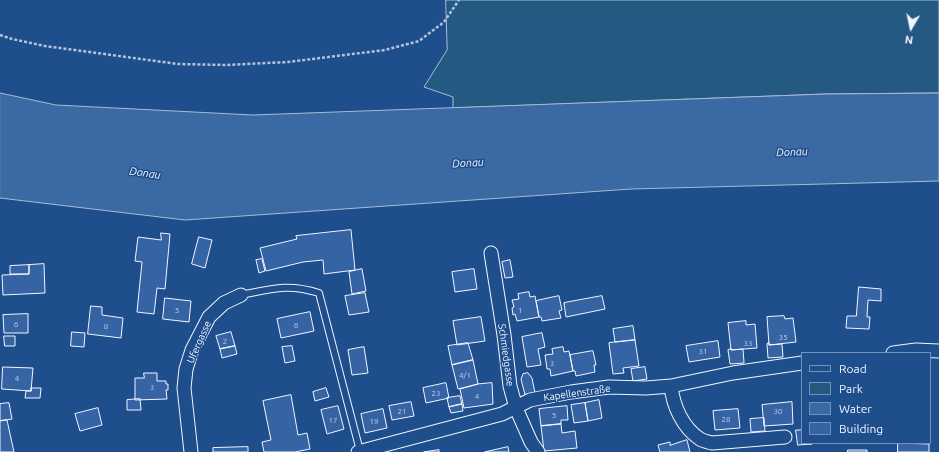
<!DOCTYPE html>
<meta charset="utf-8">
<style>
body{margin:0}
#map{position:relative;width:939px;height:452px;overflow:hidden;background:#1f4e8c;font-family:Ubuntu,sans-serif}
canvas{display:block}
.legend{position:absolute;left:801px;top:352px;width:130px;height:92px;box-sizing:border-box;background:#1f4e8c;border:1px solid #7391ba;margin:0;padding:5px 7px;list-style:none;font-size:12px;color:#f2f6ff}
.legend li{display:flex;align-items:center;gap:8px;height:20px}
.legend b{width:20px;border:1px solid #7391ba}
.north{position:absolute;left:891px;top:8px;width:40px;height:40px;-webkit-text-stroke:3px #1f4e8c;paint-order:stroke;rotate:189deg;font-size:11px;font-weight:700;line-height:16px;text-align:center;color:#f2f6ff}
.north::after{content:'';display:block;margin:auto;width:14px;height:18px;background:#f2f6ff;clip-path:polygon(50% 0,100% 100%,50% 72%,0 100%)}
</style>
<div id="map">
<canvas width="939" height="452"></canvas>
<ul class="legend">
<li><b style="height:5px;background:#1f4e8c"></b>Road</li>
<li><b style="height:11px;background:#245a82"></b>Park</li>
<li><b style="height:11px;background:#3b69a3"></b>Water</li>
<li><b style="height:11px;background:#3563a3"></b>Building</li>
</ul>
<div class="north">N</div>
</div>
<script>
const ctx = document.querySelector('canvas').getContext('2d');
ctx.lineJoin = 'round';
function paint(path, color) {
  ctx.fillStyle = color;
  ctx.fill(path, 'evenodd');
}
function strokePath(path, color, width, dash) {
  ctx.strokeStyle = color;
  ctx.lineWidth = width;
  ctx.lineCap = dash ? 'butt' : 'round';
  ctx.setLineDash(dash || []);
  ctx.stroke(path);
}
function drawText(font, color, halo, rows, align = 'center') {
  ctx.font = font + ' Ubuntu,sans-serif';
  ctx.lineWidth = 3;
  ctx.setLineDash([]);
  ctx.textBaseline = 'middle';
  ctx.strokeStyle = halo;
  ctx.fillStyle = color;
  for (const [text, x, y, turn = 0] of rows) {
    ctx.save();
    ctx.translate(x, y);
    ctx.rotate((+turn || 0) * Math.PI / 180);
    ctx.textAlign = isNaN(turn) ? turn : align;
    if (halo) ctx.strokeText(text, 0, 0);
    ctx.fillText(text, 0, 0);
    ctx.restore();
  }
}
const green = new Path2D(`
 M446,0H939V93L826,94L453,108V97L424,87L447,50Z`);
paint(green, '#245a82');
strokePath(green, '#a8bbd7', 1);
const water = new Path2D(`
 M0,93L56,105L253,115L826,94L939,93V181L631,189L185,220L0,198Z`);
paint(water, '#3b69a3');
strokePath(water, '#a8bbd7', 1);
const building = new Path2D(`
 M351,230L355,270L324,274L323,260L303,262L266,271L260,248L297,239L296,236Z
 M161,233L170,234L165,289L157,288L154,314L137,312L142,262L135,261L138,237L161,240Z
 M199,237L212,240L205,268L192,264Z
 M262,259L265,271L259,273L256,260Z
 M510,260L513,277L505,278L502,262Z
 M44,264L45,293L3,295L2,275L29,274V265Z
 M29,265V274H10V266Z
 M362,269L366,291L352,294L349,272Z
 M474,269L477,289L455,292L452,272Z
 M859,287L881,289V301L868,300L867,317H870L869,329L846,328L847,316H856Z
 M529,292L530,297L535,296L539,317L517,321L515,314L513,315L512,308L514,307L512,300L519,299L518,294Z
 M365,293L369,312L349,315L345,296Z
 M559,296L562,310L559,311L561,318L542,321L541,317H539L536,301Z
 M602,296L605,309L566,317L564,303Z
 M165,298L191,301L189,322L163,319Z
 M91,306L102,307V315L123,318L121,338L88,334Z
 M310,312L314,331L281,338L277,319Z
 M28,314V333H4L3,315Z
 M784,316L785,319L793,318L796,342L769,345L767,317Z
 M481,317L485,341L457,345L453,321Z
 M746,321V325L755,324L757,348L731,350L728,323Z
 M633,326L635,340L615,342L613,329Z
 M72,332L85,333L84,347L71,346Z
 M231,332L235,346L220,349L216,336Z
 M542,333L545,347L538,349L541,365L527,367L522,337Z
 M4,336H15V346H5Z
 M635,340L639,366L623,368L624,373L613,374L609,343Z
 M718,341L720,357L689,362L686,346Z
 M468,343L473,360L452,365L448,346Z
 M769,343V345L782,344L783,357L768,358L767,344Z
 M235,346L237,354L222,358L220,349Z
 M292,346L295,361L285,363L282,347Z
 M364,347L368,373L352,375L348,350Z
 M563,347L564,352L569,351L573,371L551,376L550,369H547L545,355L553,354L552,349Z
 M731,349V350L743,349L744,363L730,364L728,350Z
 M593,351L596,365H594L595,372L576,376L575,371H573L570,355Z
 M473,360L478,384L458,389L452,365Z
 M3,367L33,368L31,391L2,389Z
 M645,367L647,379L633,381L631,369Z
 M144,373H157V381H166V384H168V390H166L167,399L135,400V378H144Z
 M528,373L532,378L535,393L525,395L521,379L523,374Z
 M446,383L449,398L426,403L423,388Z
 M492,383L493,404L464,408L460,389L478,384Z
 M31,388H41L40,398H25L26,391H31Z
 M326,388L329,397L315,401L313,392Z
 M291,395L298,435L307,433L310,449L295,452H264L262,442L271,440L263,401Z
 M460,396L462,404L449,407L447,398Z
 M140,399L141,410H127V400Z
 M599,400L602,418L588,421L585,403Z
 M411,402L414,416L392,420L389,406Z
 M792,402L793,424L764,426L762,405Z
 M9,403L12,419L0,421V404Z
 M585,403L588,421L574,423L571,405Z
 M462,404L463,411L451,413L449,407Z
 M338,406L344,429L327,434L321,410Z
 M567,406L568,420H561V424L541,426L539,409Z
 M98,408L102,425L80,431L75,414Z
 M383,409L387,428L365,433L361,414Z
 M738,409L740,428L715,430L713,411Z
 M764,418L765,431L751,432L750,419Z
 M7,420L14,452H0V421Z
 M561,424L562,433L575,431L577,448L544,451L541,426Z
 M796,430H802V443L812,444L798,445Z
 M687,440L690,452H660L658,445L670,442V445Z
 M898,443L929,444V452H898Z
 M248,447V452H213V448Z
 M508,447L509,452H485Z
 M439,450V452H424Z
 M848,450H867V452H848Z`);
paint(building, '#3563a3');
strokePath(building, '#f2f6ff', 1);
const service = new Path2D(`
 M241,295C271,289 288,283 319,293L360,451`);
const minor = new Path2D(`
 M491,253L504,335L510,386L516,408L531,442L538,452
 M893,353L916,350L939,351
 M671,386C673,406 683,428 700,439C703,441 708,442 712,443L785,437
 M191,452L184,388L186,369L192,350L209,317L224,303L241,295
 M358,452L502,414L530,400L571,392L609,387L646,388L671,386L733,373L802,363`);
strokePath(service, '#f2f6ff', 8);
strokePath(minor, '#f2f6ff', 15);
strokePath(new Path2D(`
 M0,35L12,39L45,46L178,64L227,65L288,62L385,50L419,41L444,22L459,0`), '#b3c4dc', 2.5, [3, 2]);
strokePath(service, '#1f4e8c', 6);
strokePath(minor, '#1f4e8c', 13);
drawText('8px', '#c3d1e8', null, [
 ["5",177,310],
 ["1",520,310],
 ["6",16,324],
 ["6",296,325],
 ["8",106,326],
 ["35",783,337],
 ["2",225,341],
 ["33",748,343],
 ["31",703,351],
 ["3",552,363],
 ["4/1",465,375],
 ["4",17,378],
 ["3",152,387],
 ["23",436,393],
 ["4",477,396],
 ["21",402,411],
 ["30",778,411],
 ["5",554,415],
 ["28",726,419],
 ["17",333,420],
 ["19",374,421]
]);
drawText('10px', '#f2f6ff', '#1f4e8c', [
 ["Ufergasse",199,342,-66],
 ["Schmiedgasse",506,355,82],
 ["Kapellenstraße",577,393,-8]
]);
drawText('italic 11px', '#f2f6ff', '#1f4e8c', [
 ["Donau",792,152,-2],
 ["Donau",468,163,-3],
 ["Donau",145,173,8]
]);
</script>
